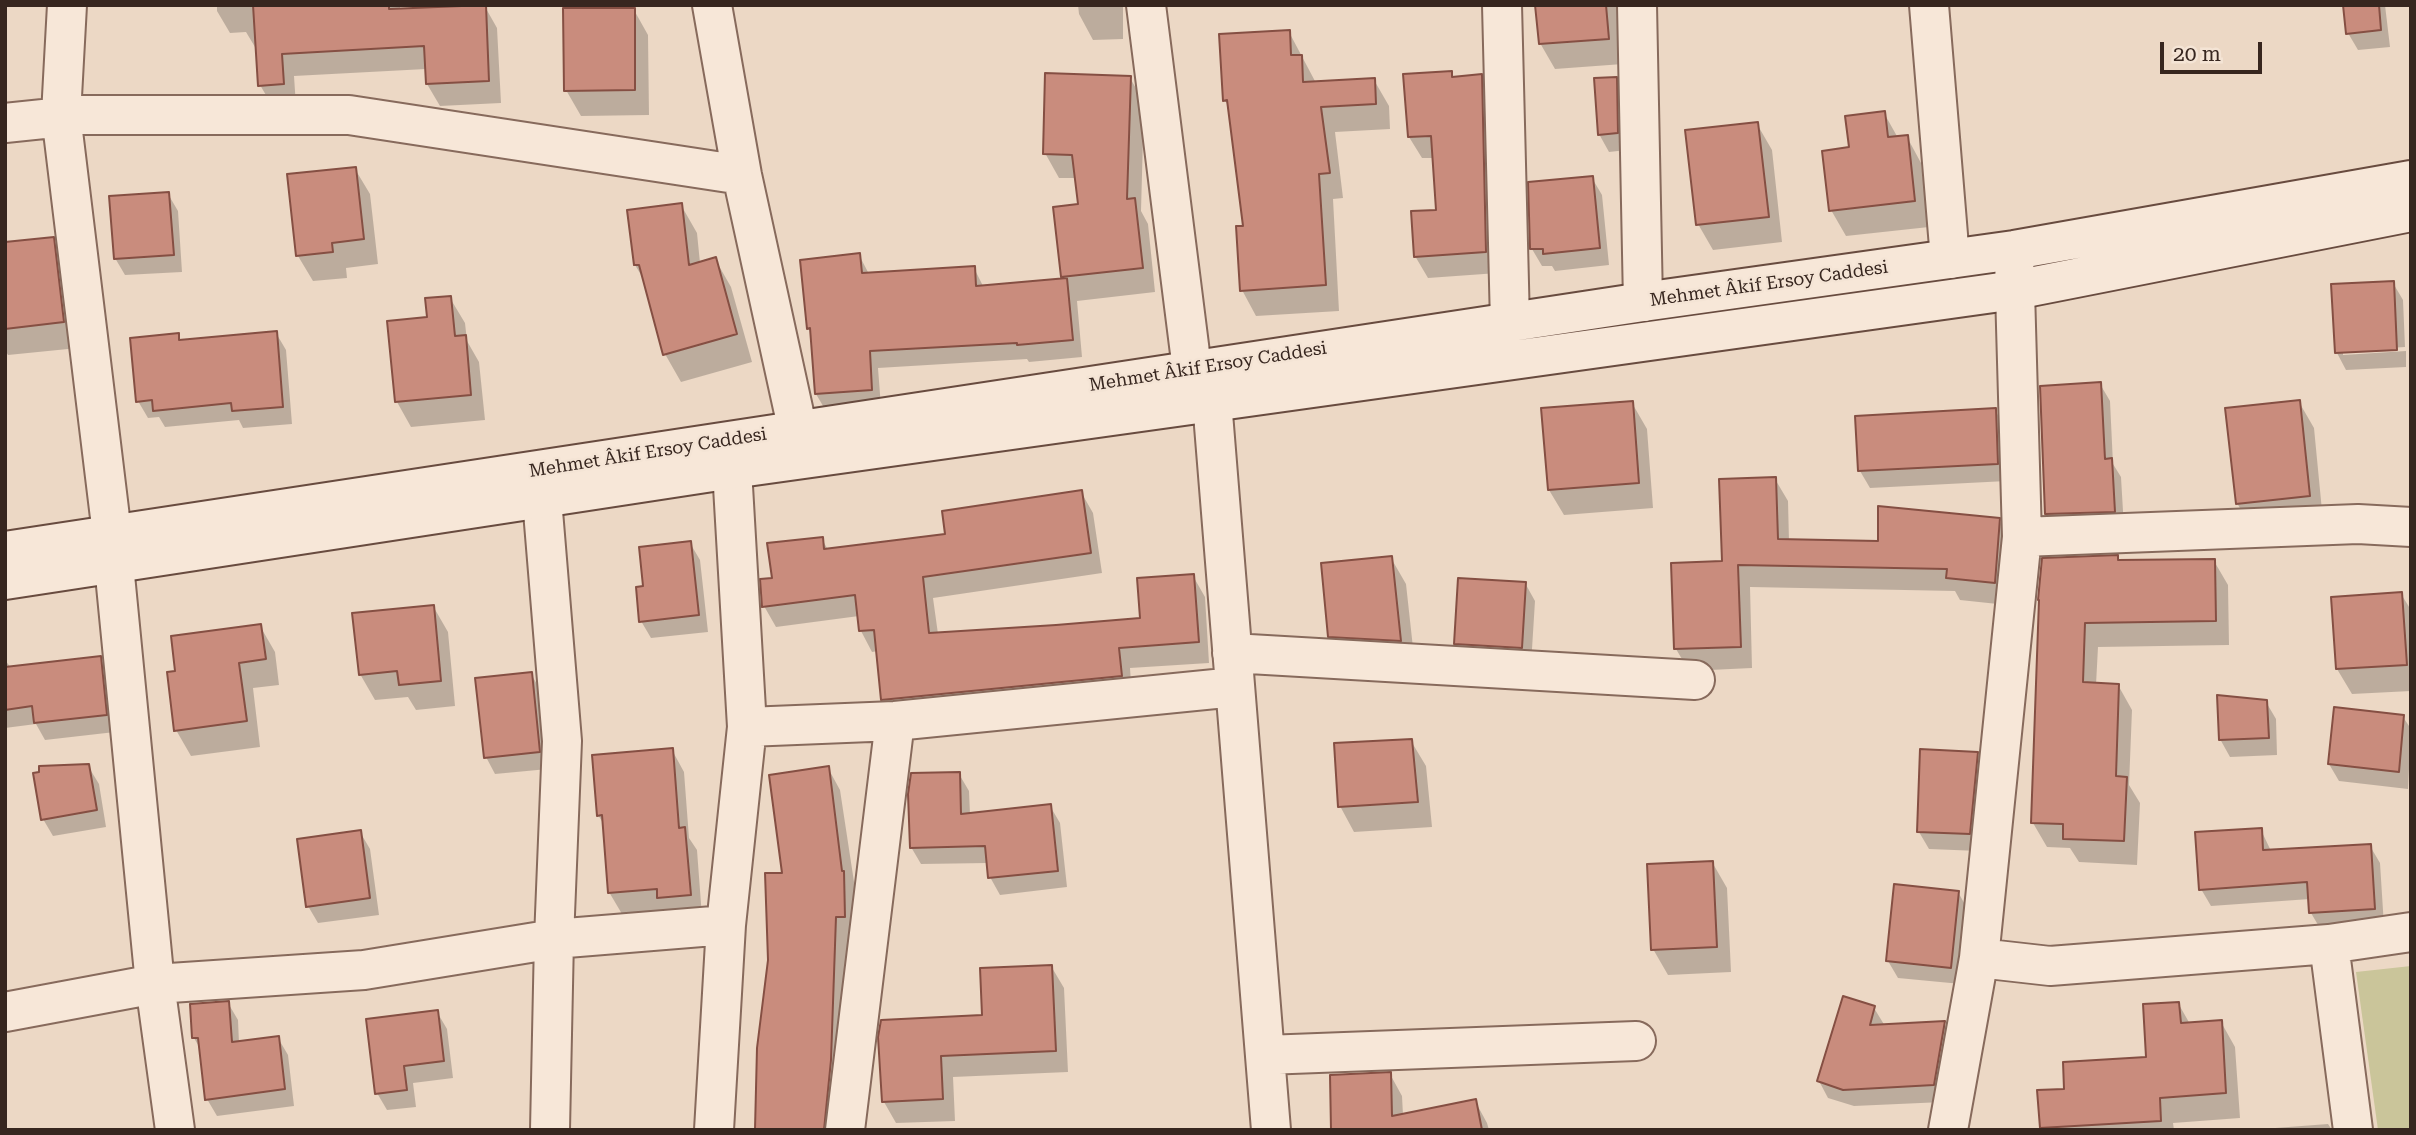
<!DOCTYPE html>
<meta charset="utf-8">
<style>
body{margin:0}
#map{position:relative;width:2416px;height:1135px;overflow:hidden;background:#ecd8c5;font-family:"Roboto Serif",serif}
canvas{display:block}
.frame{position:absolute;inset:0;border:7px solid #37261f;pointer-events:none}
.scale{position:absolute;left:2160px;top:42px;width:102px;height:32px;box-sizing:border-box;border:4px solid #37261f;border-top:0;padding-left:9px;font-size:21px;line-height:24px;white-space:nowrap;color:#37261f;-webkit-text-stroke:5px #f4e4d5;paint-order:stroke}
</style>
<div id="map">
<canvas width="2416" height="1135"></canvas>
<div class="frame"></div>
<div class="scale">20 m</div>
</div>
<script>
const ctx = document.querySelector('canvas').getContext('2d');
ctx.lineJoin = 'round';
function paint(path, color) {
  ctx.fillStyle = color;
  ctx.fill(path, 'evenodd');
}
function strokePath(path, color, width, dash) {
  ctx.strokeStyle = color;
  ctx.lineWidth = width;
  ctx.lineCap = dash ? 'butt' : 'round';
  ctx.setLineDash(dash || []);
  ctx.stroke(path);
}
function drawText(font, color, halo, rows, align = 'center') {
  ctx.font = font + ' "Roboto Serif",serif';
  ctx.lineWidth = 5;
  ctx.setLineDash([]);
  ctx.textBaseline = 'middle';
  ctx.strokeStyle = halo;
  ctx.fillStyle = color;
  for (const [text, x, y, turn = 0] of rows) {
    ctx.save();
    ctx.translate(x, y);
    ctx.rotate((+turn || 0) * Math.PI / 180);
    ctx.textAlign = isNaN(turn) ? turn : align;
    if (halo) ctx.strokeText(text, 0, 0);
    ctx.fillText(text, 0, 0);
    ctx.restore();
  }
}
paint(new Path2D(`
 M2411,966V1130H2378L2356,972Z`), '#cac59a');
paint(new Path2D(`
 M217,5H400V10L484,5L497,28L501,103L440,106L427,84L426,69L294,76L296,106L273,107L260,85L257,47H255L246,32L230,33L217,11Z
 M1078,5H1123V39L1093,40L1079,14Z
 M1537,5H1618L1623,64L1555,69L1540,43Z
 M2344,5H2385L2390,47L2358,50L2348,33Z
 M634,10L648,35L649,115L581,116L566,90Z
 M1289,32L1316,83L1374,80L1389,106L1390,129L1335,132L1343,198L1333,199L1339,311L1256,316L1242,290L1245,227L1230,109L1225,100Z
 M1451,73L1455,78L1481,76L1493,98L1498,273L1428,278L1415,256L1438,212L1434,158H1422L1409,137Z
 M1130,78L1144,102L1141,211L1148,224L1155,292L1077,301L1082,357L1029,362L1027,359L878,368L881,407L826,411L816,394L812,334L809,328L859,255L869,274L974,268L984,288L1064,280L1062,277L1080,206L1077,178H1059L1045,153Z
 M1616,79L1626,96L1627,150L1609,152L1599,134Z
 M1884,113L1898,138L1907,137L1921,163L1929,227L1846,236L1831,210L1851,149Z
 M1757,124L1772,150L1782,242L1713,250L1698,224Z
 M355,169L370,194L378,264L346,268L347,278L313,281L298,256L289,176Z
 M1592,178L1602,195L1609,265L1555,271L1552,266H1542L1532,249Z
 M168,194L178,211L182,272L125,275L115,258Z
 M681,205L697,233L700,263L715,259L731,287L752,362L681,382L665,354L646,283L635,265Z
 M53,239L68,264L78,348L8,355L5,350V244Z
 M2393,283L2403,300L2405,347L2343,351V355L2406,351V367L2346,370L2337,353Z
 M450,298L465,323L467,341L479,362L485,420L411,427L397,402L428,319Z
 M276,333L286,350L292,424L243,428L239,420L165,427L159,417L148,418L138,401L178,335L181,341Z
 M2100,384L2110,401L2113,464L2121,477L2124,528L2056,531L2046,514Z
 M2299,402L2314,428L2323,521L2252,529L2237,503Z
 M1632,403L1647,429L1653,508L1564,515L1549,490Z
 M1995,410L2005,427L2007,481L1870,488L1860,471Z
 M1775,479L1788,501L1789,541L1879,542L1999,520L2011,542L2007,605L1960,600L1955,591L1750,587L1752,668L1689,671L1676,649L1723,563Z
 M1081,492L1093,513L1102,573L933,598L938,634L1142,619L1193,576L1205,597L1209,663L1130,668L1132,697L895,720L883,699L878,651L872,652L861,631L859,616L776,627L764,606L774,579L822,539L828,550L947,536Z
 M690,543L700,560L708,632L651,638L641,621L645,588Z
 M2117,557L2120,562L2214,561L2228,585L2229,645L2098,647L2096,685H2118L2132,710L2129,785L2140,803L2137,865L2079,862L2070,848L2047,847L2033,823L2041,602Z
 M1391,558L1406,584L1415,666L1345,662L1330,636Z
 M1525,583L1535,601L1531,665L1466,661L1456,644Z
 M2401,594L2411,610V691L2352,694L2337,669Z
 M433,606L448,632L455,706L416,710L408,697L375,700L360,674Z
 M260,626L275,652L279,685L253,688L260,747L191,756L176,730L177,672Z
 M100,658L110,675L115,732L45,740L36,724L5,728V660L11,668Z
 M531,674L541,691L548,769L495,774L486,757Z
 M2266,702L2276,719L2277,755L2230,757L2220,739Z
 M2403,717L2411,729L2408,789L2339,781L2329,764Z
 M1411,741L1426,766L1432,827L1354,832L1340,806Z
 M672,750L684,772L689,838L697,850L702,917L671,919L666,910L622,914L609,892L605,826L598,815Z
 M1977,753L1987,771L1979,851L1929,849L1919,832Z
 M88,766L99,784L106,827L53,836L43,819Z
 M828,768L840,790L856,895L857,938L848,939L843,1084L838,1130H757L784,874Z
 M959,774L969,791L970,814L1050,806L1060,823L1067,887L1000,895L990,877L988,863L921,864L911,847Z
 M2261,830L2271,851L2370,846L2380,863L2384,926L2321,930L2311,913L2310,899L2211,906L2201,889Z
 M360,832L370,849L379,915L318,923L308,906Z
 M1712,862L1727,888L1731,972L1668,975L1653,949Z
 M1958,892L1968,910L1961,984L1898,978L1888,961Z
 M1051,966L1064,988L1068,1072L953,1077L955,1121L896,1123L884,1102L983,1017Z
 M228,1003L238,1020L239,1043L278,1038L288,1055L294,1106L217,1116L207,1099L201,1050L194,1038Z
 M2178,1003L2190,1024L2221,1022L2235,1047L2240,1118L2173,1123L2174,1130H2043L2042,1128L2066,1090L2148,1059Z
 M1874,1008L1885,1026L1944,1023L1954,1040L1943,1102L1854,1106L1828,1098L1819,1081Z
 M437,1012L447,1029L453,1078L413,1083L416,1107L387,1110L377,1093Z
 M1390,1074L1402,1096L1403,1115L1475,1101L1487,1123L1489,1130H1333Z
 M2328,1124L2332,1130H2262V1129Z`), '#0003');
const building = new Path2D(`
 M253,5H389V9L486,5L489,81L426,84L424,46L282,54L284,84L258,86Z
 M1535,5H1606L1609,39L1539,44Z
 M2343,5H2379L2381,30L2346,34Z
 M563,8H635V90L564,91Z
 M1290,30L1291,55H1302L1303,82L1375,78L1376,104L1321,107L1330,173L1319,174L1326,285L1240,291L1236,226H1243L1227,100L1223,101L1219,34Z
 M1452,71V77L1482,74L1486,252L1414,257L1411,211L1436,210L1431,136L1408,137L1403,74Z
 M1045,73L1131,76L1127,199L1135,198L1143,268L1061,277L1053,207L1078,204L1072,155L1043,154Z
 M1617,77L1618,133L1598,135L1594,78Z
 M1885,111L1888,137L1908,135L1915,201L1829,211L1822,151L1849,147L1845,116Z
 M1758,122L1769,217L1696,225L1685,130Z
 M356,167L364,239L332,243L333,252L296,256L287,174Z
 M1593,176L1600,248L1543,254V249H1530L1528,182Z
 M169,192L174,255L114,259L109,196Z
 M682,203L689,265L716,257L737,334L663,355L639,265H634L627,210Z
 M54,237L64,322L5,329V242Z
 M860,253L862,273L975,266L976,286L1067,278L1073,340L1017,345V343L870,351L872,390L815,394L810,328L807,329L800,260Z
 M2394,281L2397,350L2335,353L2331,284Z
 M451,296L455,336L466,335L471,395L395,402L387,321L427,317L425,298Z
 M277,331L283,407L232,411L231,403L153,411L152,400L136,402L130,338L179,333V340Z
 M2101,382L2105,459L2112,458L2115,512L2045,514L2040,386Z
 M2300,400L2310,496L2236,504L2225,408Z
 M1633,401L1639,483L1548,490L1541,408Z
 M1996,408L1998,464L1858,471L1855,416Z
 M1776,477L1778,539L1878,541V506L2000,518L1995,583L1946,578L1947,569L1738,565L1741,647L1674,649L1671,563L1722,561L1719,479Z
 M1082,490L1091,553L923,577L929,633L1056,625L1140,618L1137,578L1194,574L1199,642L1119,648L1122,676L881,700L874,630L859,631L855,595L762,607L760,579L772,578L767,543L823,537L824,549L945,534L942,511Z
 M691,541L699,615L639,622L636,587L643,586L639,547Z
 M2118,555V560L2215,559L2216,621L2085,623L2083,682L2119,684L2116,776L2127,777L2124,841L2063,839V824L2031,823L2039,600H2038L2042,558Z
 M1392,556L1401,641L1328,637L1321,563Z
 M1458,578L1526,582L1522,648L1454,644Z
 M2402,592L2407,665L2336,669L2331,597Z
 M434,605L441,681L399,685L397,671L359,675L352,613Z
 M261,624L266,659L239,663L247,721L174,731L167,672L175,671L171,636Z
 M101,656L107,715L34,723L32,706L5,710V667Z
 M532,672L540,752L484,758L475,678Z
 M2217,695L2267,700L2269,738L2219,740Z
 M2334,707L2404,715L2399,772L2328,764Z
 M1412,739L1418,802L1338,807L1334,743Z
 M673,748L679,828L685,827L691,895L657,898V889L608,893L602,815L597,816L592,755Z
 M1920,749L1978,752L1970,834L1917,832Z
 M89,764L97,810L41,820L33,773L39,772V766Z
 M829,766L842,871H844L845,917H836L831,1060L824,1130L755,1129L757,1048L768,960L765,873H782L769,775Z
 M960,772L961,814L1051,804L1058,871L988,878L985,846L910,848L908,794L911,773Z
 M2262,828L2263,850L2371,844L2375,909L2309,913L2307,882L2199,890L2195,832Z
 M361,830L370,898L306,907L297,839Z
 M1713,861L1717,947L1651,950L1647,864Z
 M1894,884L1959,891L1951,968L1886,961Z
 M1052,965L1056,1051L941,1056L943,1099L882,1102L878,1037L881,1020L982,1015L980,968Z
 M1843,996L1875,1006L1870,1025L1945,1021L1934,1085L1843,1090L1817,1081Z
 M229,1001L232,1042L279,1036L285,1089L205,1100L198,1038H192L190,1004Z
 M2179,1002L2181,1023L2222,1020L2226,1093L2160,1098L2161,1121L2040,1128L2037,1090L2064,1089L2063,1062L2146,1057L2143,1004Z
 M438,1010L444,1061L404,1066L407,1090L375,1094L366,1019Z
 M1391,1072L1392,1116L1476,1099L1482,1130H1331L1330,1075Z`);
paint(building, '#c98c7d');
strokePath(building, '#854f43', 2);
const street = new Path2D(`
 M67,5L61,115L112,534
 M712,5L742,175L798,431
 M1146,5L1192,369L1212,401L1271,1130
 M1502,5L1510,323
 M1637,5L1643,302
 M1929,5L1950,259
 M5,123L53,118L61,115H349L742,175
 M542,499L562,741L554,939L550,1130
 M2022,537L2358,524L2411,527
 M114,565L155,984L175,1130
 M1232,653L1695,680
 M747,727L895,721L1235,687
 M2329,944L2411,932
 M1979,958L2050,966L2329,944L2353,1130
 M5,1012L155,984L364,970L554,939L726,925
 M1265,1055L1636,1041
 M714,1130L726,925L747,727L732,469
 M845,1130L895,721
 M1948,1130L1979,958L2022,537L2014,256`);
const secondary = new Path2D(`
 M5,551L1643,302L2014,250L2411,180
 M5,580L732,469L2015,290L2411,212`);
strokePath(street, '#876a5c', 42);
strokePath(secondary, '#684b3f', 42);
strokePath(street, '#f7e7d8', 38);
strokePath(secondary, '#f7e7d8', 38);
drawText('18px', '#37261f', '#f4e4d5', [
 ["Mehmet Âkif Ersoy Caddesi",1769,284,-8],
 ["Mehmet Âkif Ersoy Caddesi",1208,367,-9],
 ["Mehmet Âkif Ersoy Caddesi",648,453,-9]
]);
</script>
